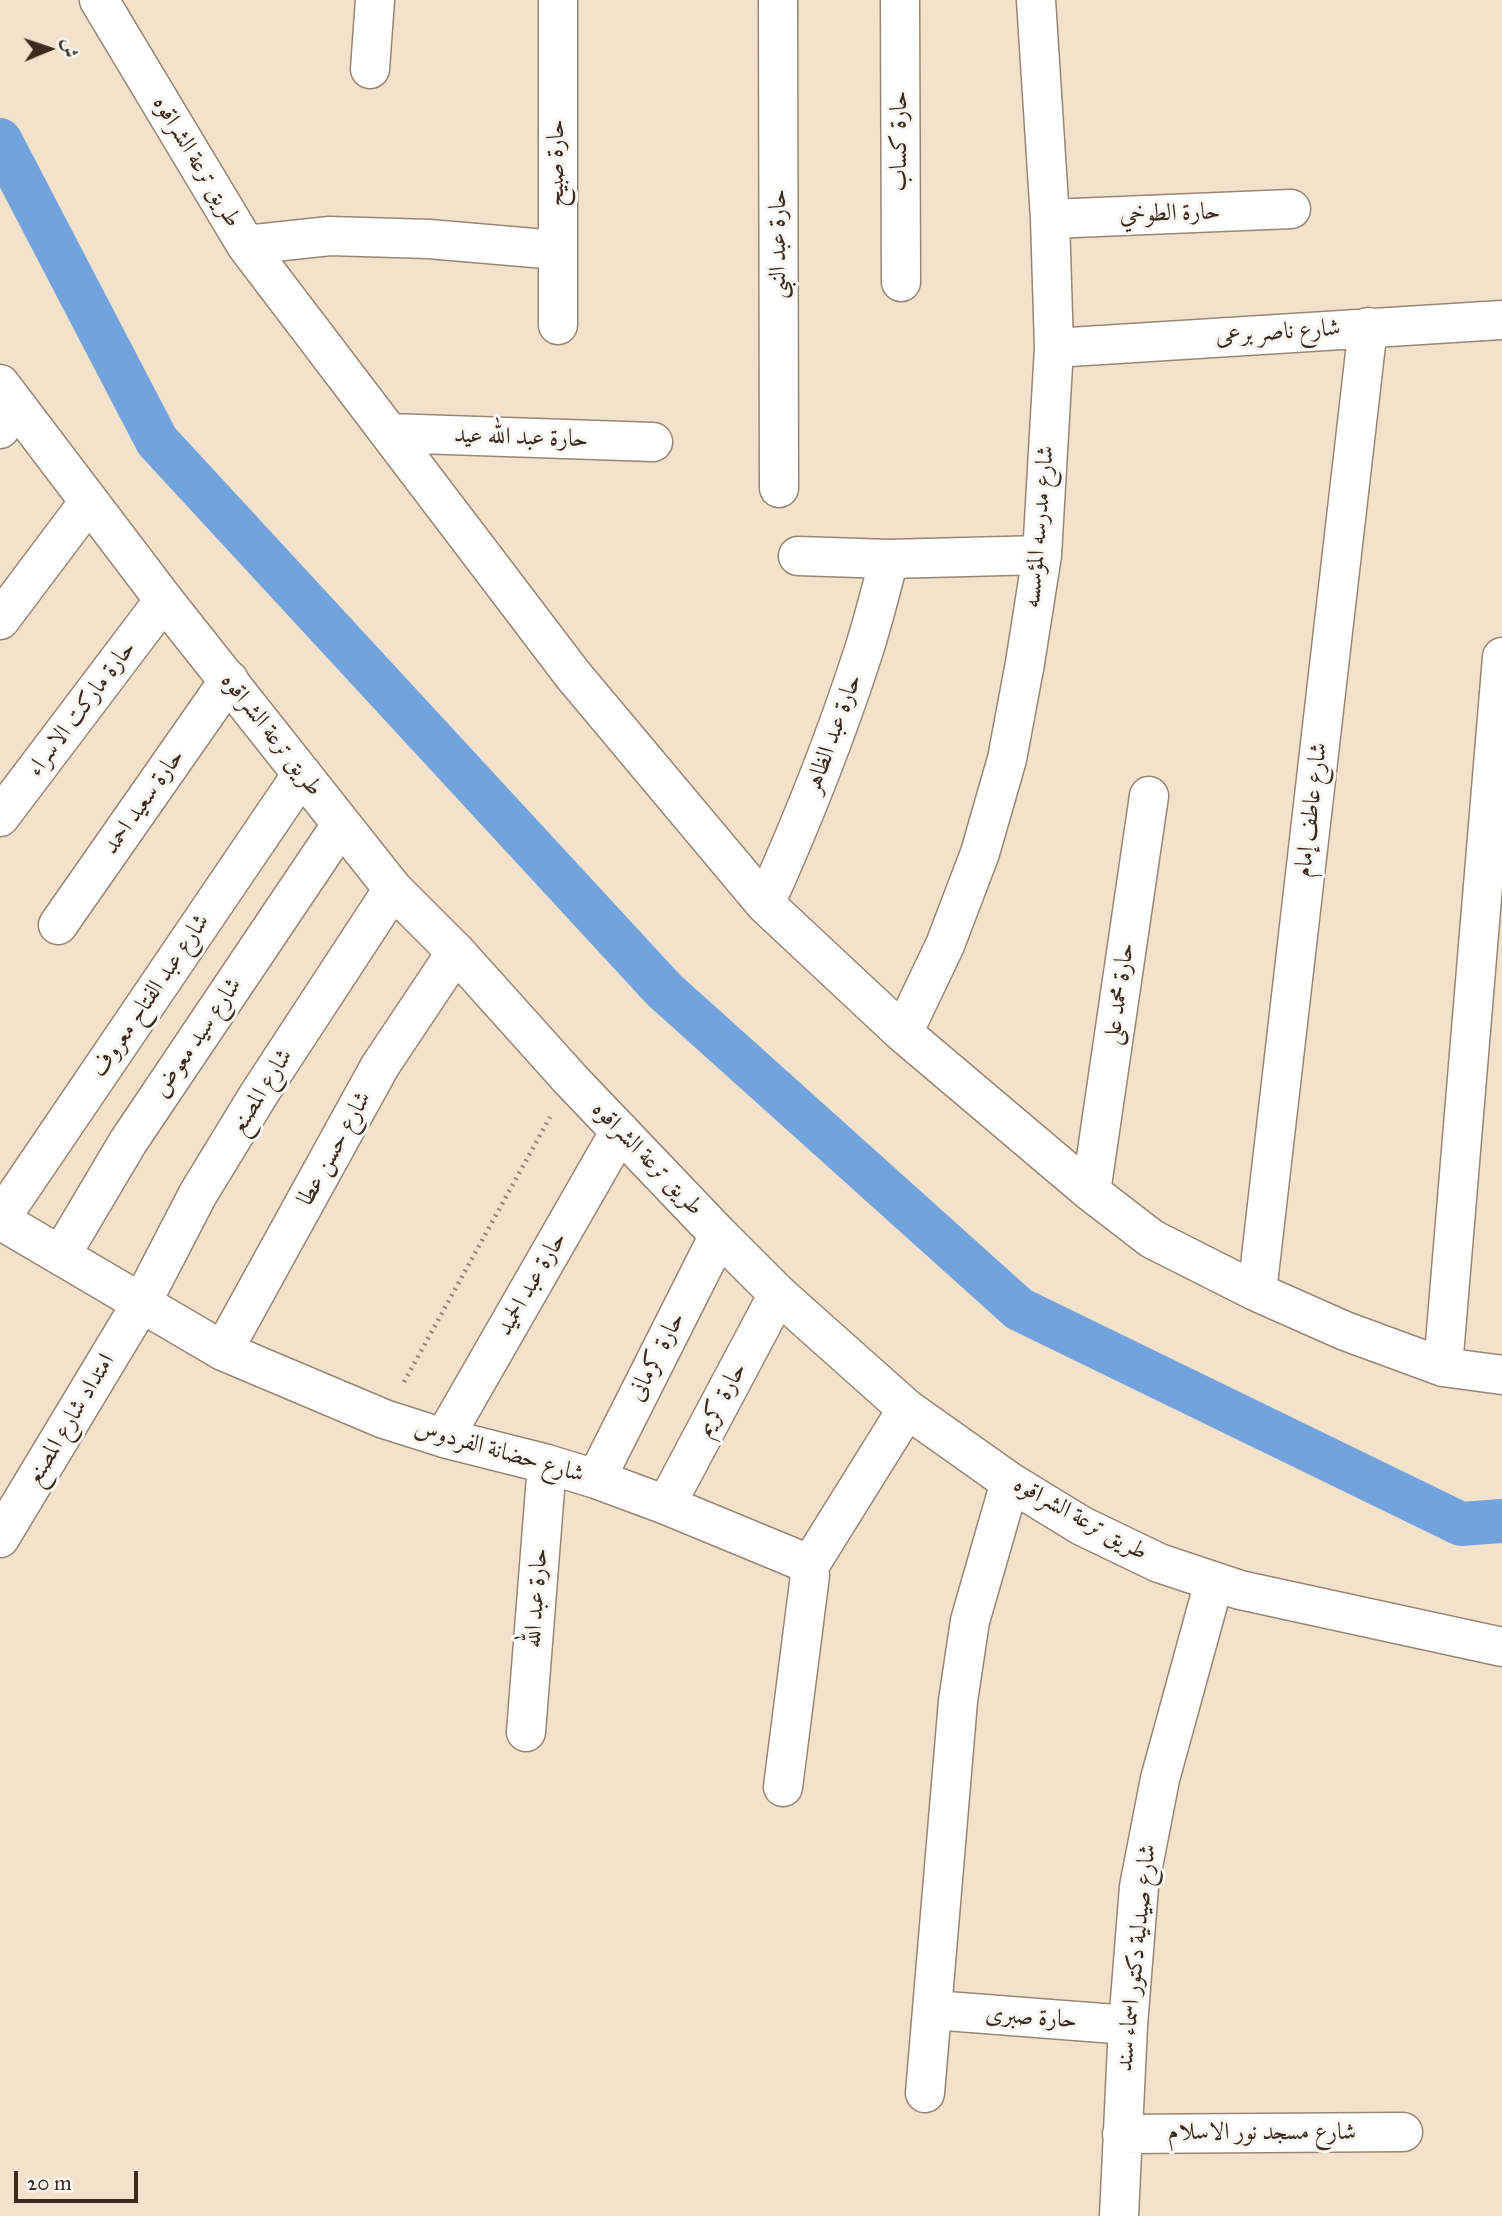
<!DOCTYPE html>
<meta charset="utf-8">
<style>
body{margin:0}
#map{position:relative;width:1502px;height:2216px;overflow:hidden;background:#f3e2cb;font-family:"IM FELL Great Primer",Amiri,serif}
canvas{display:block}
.north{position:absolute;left:14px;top:14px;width:70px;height:70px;-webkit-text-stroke:5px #f6f6f2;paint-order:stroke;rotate:88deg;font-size:19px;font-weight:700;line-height:28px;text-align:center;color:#3b2a1e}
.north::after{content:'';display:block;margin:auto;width:24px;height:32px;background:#3b2a1e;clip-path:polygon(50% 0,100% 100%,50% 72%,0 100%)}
.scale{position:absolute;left:14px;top:2171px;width:124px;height:32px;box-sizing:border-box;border:4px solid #3b2a1e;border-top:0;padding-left:9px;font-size:21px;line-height:24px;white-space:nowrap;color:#3b2a1e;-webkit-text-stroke:5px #f6f6f2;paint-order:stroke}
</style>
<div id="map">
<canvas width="1502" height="2216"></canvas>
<div class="north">ش</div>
<div class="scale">20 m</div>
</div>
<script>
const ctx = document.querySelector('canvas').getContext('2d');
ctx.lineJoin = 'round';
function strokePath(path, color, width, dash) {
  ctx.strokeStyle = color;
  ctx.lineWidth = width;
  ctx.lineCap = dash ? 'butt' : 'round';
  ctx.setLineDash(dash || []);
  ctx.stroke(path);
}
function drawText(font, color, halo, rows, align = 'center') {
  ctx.font = font + ' "IM FELL Great Primer",Amiri,serif';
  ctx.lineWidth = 6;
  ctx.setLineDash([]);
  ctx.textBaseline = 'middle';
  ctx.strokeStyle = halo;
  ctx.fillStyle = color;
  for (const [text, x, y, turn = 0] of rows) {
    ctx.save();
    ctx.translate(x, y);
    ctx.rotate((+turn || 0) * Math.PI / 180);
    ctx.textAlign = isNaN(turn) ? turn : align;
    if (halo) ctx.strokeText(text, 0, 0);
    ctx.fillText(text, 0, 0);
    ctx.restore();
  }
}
strokePath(new Path2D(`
 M0,140L157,441L664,990L1019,1309L1461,1524L1502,1521`), '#73a3dd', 44);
const minor = new Path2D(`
 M99,0L246,245L573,675L765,904L903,1033L1091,1192L1152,1239L1257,1292L1345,1331L1443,1367L1502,1375
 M558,0V325
 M778,0L779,488
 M900,0L901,282
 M370,69L375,0
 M1050,219L1291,209
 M246,245L330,236L429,239L557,250
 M1054,348L1502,320
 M0,429L17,407
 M389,433L653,442
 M798,556L889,559L1042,555
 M0,620L88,503
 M0,817L164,600
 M765,904C802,822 835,739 863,653C873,622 881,590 889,559
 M58,925L229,680
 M903,1033L945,945L980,853L1007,759L1025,663L1042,555L1054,348L1050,219L1036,0
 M1091,1192L1149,796
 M0,1219L302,774
 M0,1220L223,1351L384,1419L444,1438L547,1464L596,1479L666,1505L804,1562L810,1575L783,1787
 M61,1255L128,1142L341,825
 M1257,1292L1368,327
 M223,1351L380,1066L456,952
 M1443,1367L1502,657
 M444,1438L620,1131
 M596,1479L719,1235
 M666,1505L778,1294
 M0,1538L142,1302L198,1194L259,1094L393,889
 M808,1568L907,1409
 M526,1732L547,1464
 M933,2010L1128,2025
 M925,2093L958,1701L970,1621L1010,1482
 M1122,2134L1403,2132
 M1119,2216L1128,2025L1139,1887L1160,1779L1214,1582`);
const tertiary = new Path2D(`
 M0,384L164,600L393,889L456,952L571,1080L719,1235L778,1294L907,1409L1010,1482L1082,1526L1159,1563L1240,1590L1502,1647`);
strokePath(minor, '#978674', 41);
strokePath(tertiary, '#978674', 41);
strokePath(new Path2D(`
 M404,1382L550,1117`), '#978674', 4.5, [2, 5]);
strokePath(minor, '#fff', 38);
strokePath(tertiary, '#fff', 38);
drawText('24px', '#3b2a1e', '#f6f6f2', [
 ["حارة كساب",900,141,-90],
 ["طريق ترعة الشراقوه",196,162,59],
 ["حارة صبيح",557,163,-90],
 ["حارة الطوخي",1170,214,-2],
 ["حارة عبد النبى",779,244,-90],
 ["شارع ناصر برعى",1278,333,-4],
 ["حارة عبد الله عيد",521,438,2],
 ["شارع مدرسه المؤسسه",1040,527,-85],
 ["حارة ماركت الاسراء",82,709,-53],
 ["حارة عبد الظاهر",834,734,-70],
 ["طريق ترعة الشراقوه",271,735,52],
 ["حارة سعيد احمد",144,802,-55],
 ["شارع عاطف إمام",1312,810,-83],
 ["حارة محمد على",1120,994,-82],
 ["شارع عبد الفتاح معروف",151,996,-56],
 ["شارع سيد معوض",198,1038,-56],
 ["شارع المصنع",262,1092,-58],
 ["شارع حسن عطا",335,1149,-61],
 ["طريق ترعة الشراقوه",647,1159,46],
 ["حارة عبد الحميد",532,1284,-60],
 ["حارة كرمانى",657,1357,-63],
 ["حارة كريم",722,1400,-62],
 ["امتداد شارع المصنع",71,1420,-59],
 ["شارع حضانة الفردوس",499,1452,16],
 ["طريق ترعة الشراقوه",1080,1519,29],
 ["حارة عبد الله",537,1598,-86],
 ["شارع صيدلية دكتور اسماء سند",1137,1958,-84],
 ["حارة صبرى",1031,2018,4],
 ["شارع مسجد نور الاسلام",1262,2133]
]);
</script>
